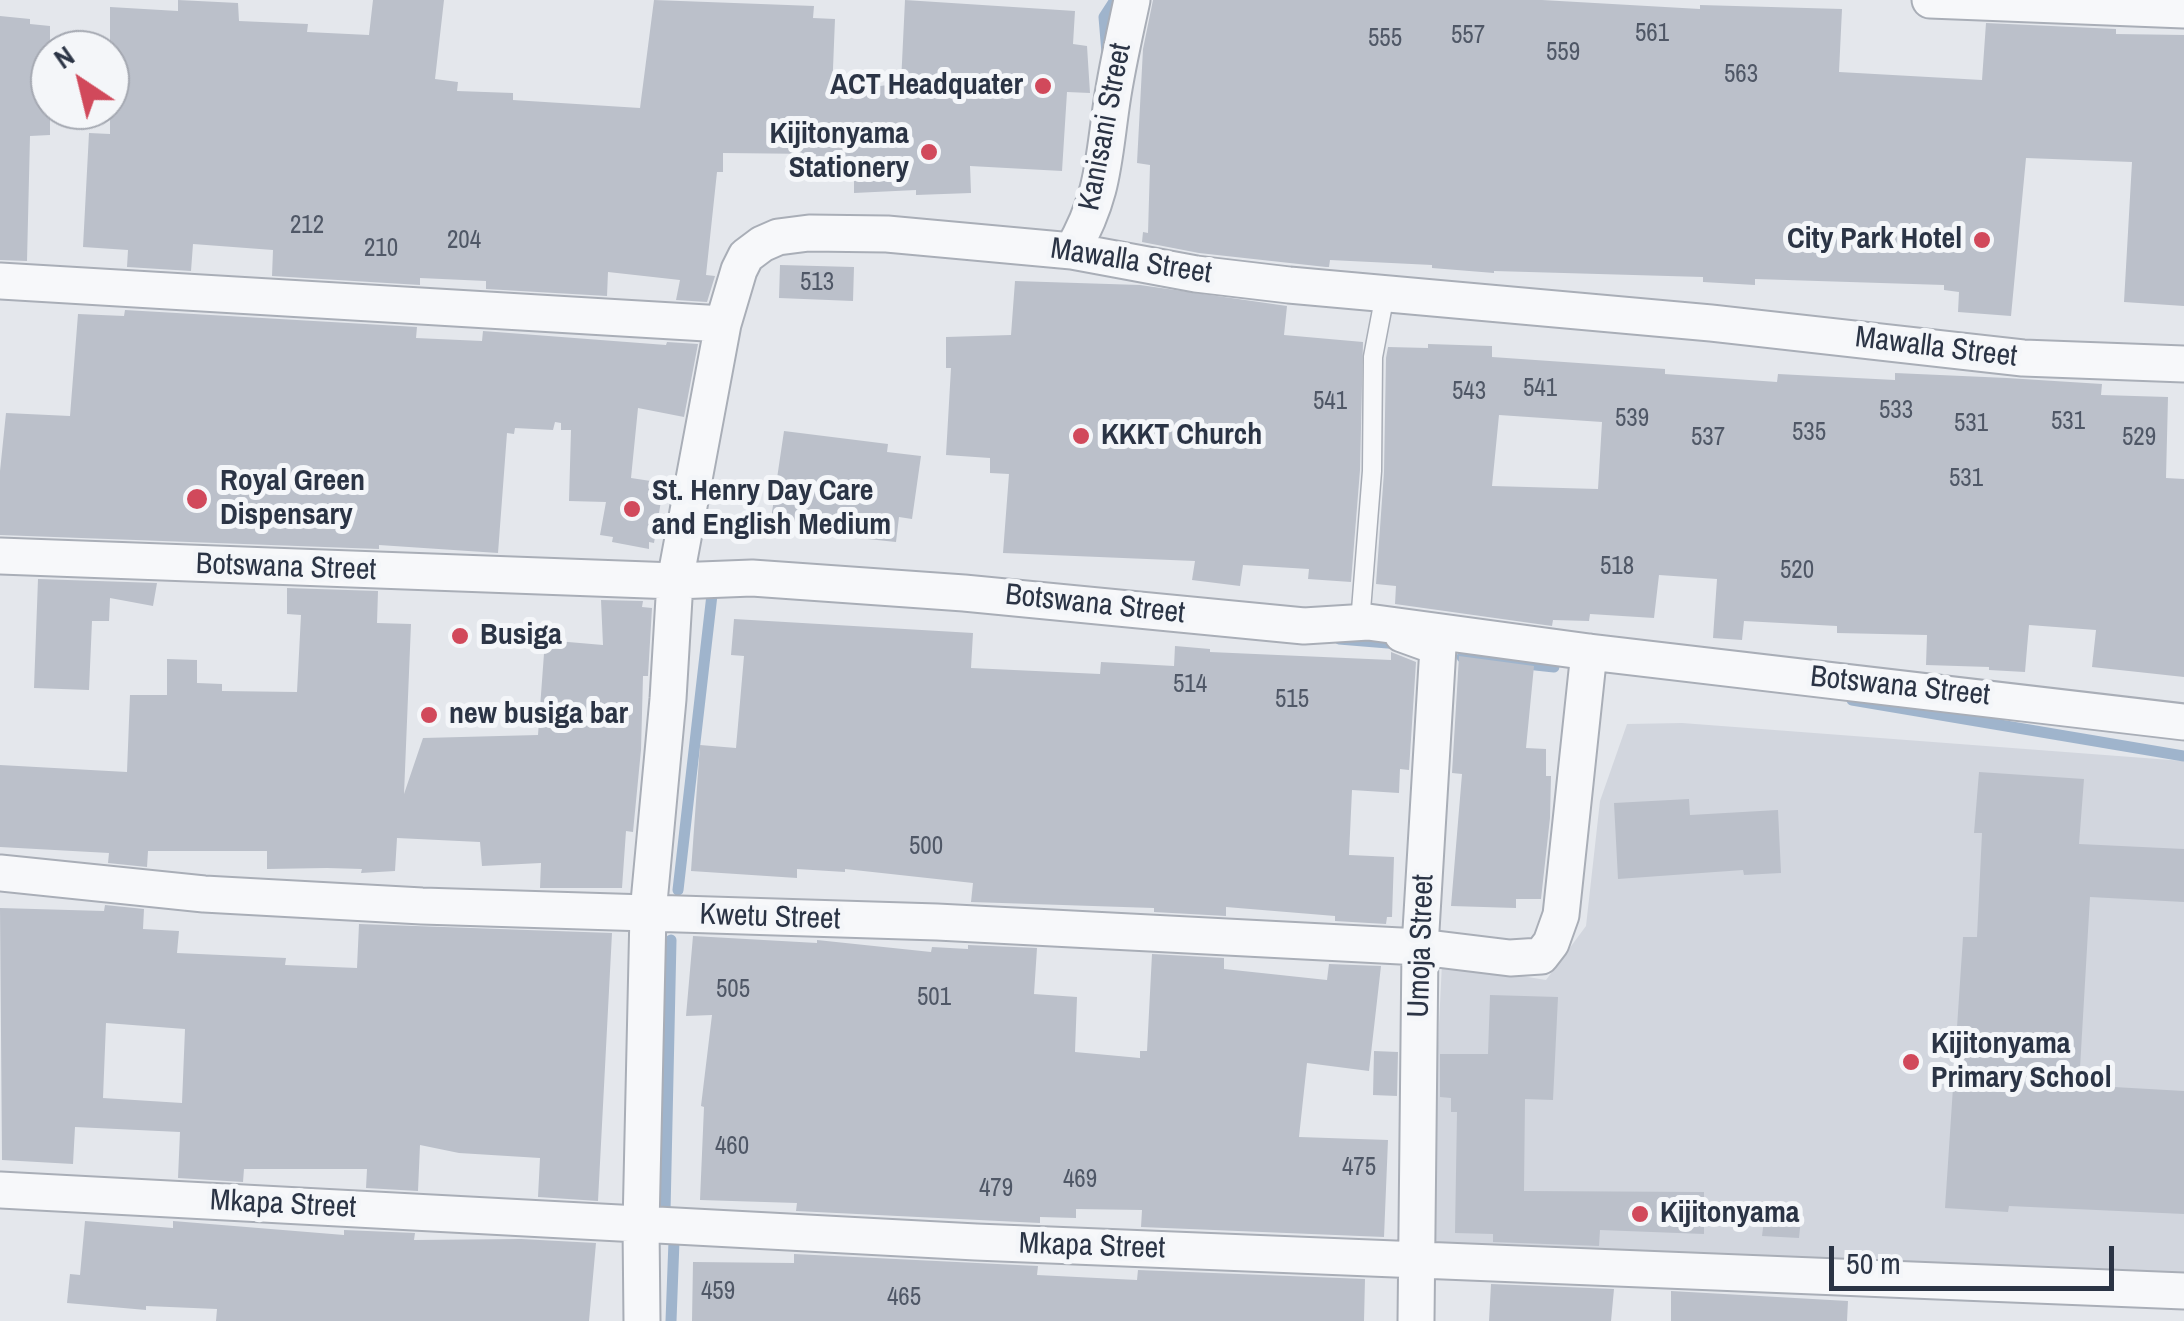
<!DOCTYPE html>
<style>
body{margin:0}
#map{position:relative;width:2184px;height:1321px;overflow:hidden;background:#e4e7ec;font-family:"Archivo Narrow",sans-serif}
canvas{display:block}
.north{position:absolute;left:30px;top:30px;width:100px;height:100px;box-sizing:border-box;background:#f4f6f9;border:2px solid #a4a8b1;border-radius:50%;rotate:325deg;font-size:28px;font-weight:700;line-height:40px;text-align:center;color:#2b3445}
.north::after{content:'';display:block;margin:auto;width:35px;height:45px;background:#d1495b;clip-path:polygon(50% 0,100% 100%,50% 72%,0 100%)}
.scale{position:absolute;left:1829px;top:1246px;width:285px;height:45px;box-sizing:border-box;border:5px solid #2b3445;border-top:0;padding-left:12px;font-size:30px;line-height:35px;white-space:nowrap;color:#2b3445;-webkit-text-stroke:8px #f4f6f9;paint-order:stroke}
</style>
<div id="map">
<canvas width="2184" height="1321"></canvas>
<div class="north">N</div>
<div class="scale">50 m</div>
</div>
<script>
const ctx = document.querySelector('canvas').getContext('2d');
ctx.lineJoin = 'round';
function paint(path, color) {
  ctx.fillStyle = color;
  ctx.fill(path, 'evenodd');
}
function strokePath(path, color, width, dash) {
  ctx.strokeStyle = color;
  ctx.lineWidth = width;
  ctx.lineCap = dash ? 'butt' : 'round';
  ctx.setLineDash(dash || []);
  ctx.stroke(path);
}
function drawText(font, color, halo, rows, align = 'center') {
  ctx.font = font + ' "Archivo Narrow",sans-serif';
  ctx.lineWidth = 10;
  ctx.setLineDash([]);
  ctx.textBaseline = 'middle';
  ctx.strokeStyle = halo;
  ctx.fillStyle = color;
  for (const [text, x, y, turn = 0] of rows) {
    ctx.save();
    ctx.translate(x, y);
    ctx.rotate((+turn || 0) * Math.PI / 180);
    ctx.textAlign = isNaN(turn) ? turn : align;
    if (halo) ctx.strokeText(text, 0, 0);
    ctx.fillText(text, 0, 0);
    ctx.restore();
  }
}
paint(new Path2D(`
 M1682,723L2184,761V1307L1427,1273L1442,963L1546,980L1586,926L1600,801L1627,724Z`), '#d2d6de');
strokePath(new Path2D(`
 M1107,53L1104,17L1115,0
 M1339,639L1400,644
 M1462,657L1554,667
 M1852,700L2184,756
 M678,890L713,586
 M671,1321L674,1241L660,1225L665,1212L671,940`), '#9fb4cc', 11);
paint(new Path2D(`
 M178,0L238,3L239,21L308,24L307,32L369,35L373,0H444L435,79L458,82L457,91L513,93V100L640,108L654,0L814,6L813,18L835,19L832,93L901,83L905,0L1075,11L1073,44L1087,46L1090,93L1067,92L1062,171L970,166L971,193L916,195V190L854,193V175L817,177L816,154L723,153V172H717L706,275L715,276L707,302L676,300L680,280L608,272L607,296L486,289V281L420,278V285L272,276L273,250L193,244L191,271L127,267L128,250L83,247L89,133L110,134V7L178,11Z
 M1153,0H1542L1700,9V5L1842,9L1839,72L1982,80L1986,23L2116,29V34L2184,35V306L2124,302L2132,162L2026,158L2011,316L1958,312L1959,292L1944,290V285L1755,279V285L1703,282V277L1494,271V273L1432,268V265L1330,260L1329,267H1326L1199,253L1142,242L1143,232L1148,233L1150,165L1137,163L1143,49Z
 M0,16L30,19V24L50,26V135L30,136L27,261L0,260Z
 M780,265L854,267L853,301L779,298Z
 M1015,281L1140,285L1287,306L1284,335L1363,342L1360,470L1351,582L1308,579L1309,569L1243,565L1240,586L1192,580L1195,561L1003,553L1009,474L990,473V458L946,455L951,368H946V337L1011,335Z
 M125,310L417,327L416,338L482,341L483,331L666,345L667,342L698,344L684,417L638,408L631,478L664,483L654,543L649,542V549L612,542L613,537L600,535L606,502L569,501L571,430H561V423L555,422L553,430L515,428L514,434L507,433L498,553L379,545V549L0,535V471L6,413L70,416L78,314L124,316Z
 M1428,344L1492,346V357L1665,369V374L1777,382L1778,374L1895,380V373L2007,378L2102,384L2101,395L2168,397L2166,478L2184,479V677L2092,667L2096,630L2029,625L2025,672L1989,670V667L1926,665L1927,635L1837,633V626L1744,621L1742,640L1713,638L1717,579L1659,575L1654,618L1590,614L1589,621L1553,620L1552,626L1395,604L1396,586L1376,584L1384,472L1386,358L1388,347L1428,348ZM1499,415L1602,422L1598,489L1492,486Z
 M784,431L888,444L887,452L921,456L912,519L899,517L896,542L858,538L860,530L771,519Z
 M38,579L157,583L153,606L110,598L109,621H92L89,690L34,688Z
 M287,588L378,591L377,623L411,624L404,794L423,738L538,735L545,640L603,645L601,600L643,601L642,607L652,608L648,676H643L641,750L633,832L626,831L622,888H540L541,863L482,866L480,842L397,838L395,871L361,873L362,869L327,868L267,869V851H148L147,867L108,863L109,853L0,847V765L127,772L130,695H167V659L197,660V683L222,684V691L297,692L301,615L287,614Z
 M734,619L973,633L971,668L1100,674L1101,662L1174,666L1175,646L1210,649V652L1391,660V652L1416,662L1409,770L1400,769L1399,793L1352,790L1349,855L1394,857L1392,917H1387L1386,924L1335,921V916L1226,907V916L1154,912V908L971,902L973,883L845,869V872L797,869V878L691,871L700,745L736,748L744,656L731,655Z
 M1459,656L1534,666L1526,748L1546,749V776H1551L1550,818L1541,899H1516V908L1451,906L1462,774L1452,773Z
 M1979,772L2084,779L2079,844L2184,849V902L2090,897L2079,1085L2184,1091V1214L2009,1206L2008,1212L1945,1208L1963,937H1977L1982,833H1974Z
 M1689,799L1690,815L1778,810L1781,873L1744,875L1743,870L1618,879L1614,803Z
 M105,905L144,909L143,929L179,931L177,953L286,958L285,965L357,968L359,924L612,933L598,1201L538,1197L540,1158L459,1153L420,1145L418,1191L366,1188L367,1169H244L243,1182L178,1178L180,1132L75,1127L73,1164L2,1160L0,908L104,911ZM106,1023L185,1029L182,1103L103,1098Z
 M693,936L817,943V940L931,952L932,947L968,949V945L1037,948L1034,994L1077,997L1075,1052L1140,1058V1051H1147L1152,954L1224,958V969L1327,980L1329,964L1381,966L1369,1071L1307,1063L1299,1137L1388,1140L1384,1237L1141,1227L1142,1210L1076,1209V1218L1040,1217V1223L796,1211L797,1203L700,1200L704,1107L701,1106L712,1015L686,1016Z
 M1490,995L1558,997L1553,1100L1525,1099L1524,1191L1704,1192V1234L1600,1230L1599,1246L1493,1242V1234L1455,1233L1457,1112H1451V1098L1440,1097V1054H1488Z
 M1374,1051L1398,1052L1397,1096L1373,1095Z
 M1766,1205L1802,1208L1799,1238L1762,1236Z
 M85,1221L173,1228V1221L344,1235V1230L415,1233L414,1240L521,1239L596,1243L589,1321H216L217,1309L146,1306V1310L67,1303L70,1274L80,1275Z
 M794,1254L1038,1266L1037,1275L1137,1280L1138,1270L1365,1279L1364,1321H692L693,1262L794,1263Z
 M1491,1284L1614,1289L1611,1321H1489Z
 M1671,1291L1848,1301L1847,1321H1671Z`), '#bbc0ca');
const service = new Path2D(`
 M1360,623L1372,471L1373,357L1385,294`);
const minor = new Path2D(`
 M1930,0L2184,10
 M1072,251C1104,195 1103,162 1112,101C1117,67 1125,33 1132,0
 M0,281L723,324
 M0,556L675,581L752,578L964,593L1304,626L1368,622L1589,652L2184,722
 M1402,634L1438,647L1420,947L1416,1321
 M0,873L204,894L422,906L937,922L1420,947L1510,958L1541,956L1551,943L1561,915L1589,652
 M0,1190L976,1242L2184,1291
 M642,1321L641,1226L648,913L668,699L675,581L723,324L739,270L746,256L762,244L778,237L809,233L887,234L1072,251L1196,274L1289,285L1711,323L2023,358L2184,364`);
strokePath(service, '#a9aeb7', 21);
strokePath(minor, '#a9aeb7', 39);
strokePath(service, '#f7f8fa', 18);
strokePath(minor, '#f7f8fa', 35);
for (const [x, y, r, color] of [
 [1043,86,10,"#d1495b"],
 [929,152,10,"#d1495b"],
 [1982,240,10,"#d1495b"],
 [1081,436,10,"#d1495b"],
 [197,499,12,"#d1495b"],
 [632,509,10,"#d1495b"],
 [460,636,10,"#d1495b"],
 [429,715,10,"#d1495b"],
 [1911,1062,10,"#d1495b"],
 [1640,1214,10,"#d1495b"]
]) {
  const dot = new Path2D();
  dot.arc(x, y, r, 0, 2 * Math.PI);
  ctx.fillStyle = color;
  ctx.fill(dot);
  strokePath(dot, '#f4f6f9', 4);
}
drawText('25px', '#4f5766', null, [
 ["561",1652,34],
 ["557",1468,36],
 ["555",1385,39],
 ["559",1563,53],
 ["563",1741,75],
 ["212",307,226],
 ["204",464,241],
 ["210",381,249],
 ["513",817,283],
 ["541",1540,389],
 ["543",1469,392],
 ["541",1330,402],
 ["533",1896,411],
 ["539",1632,419],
 ["531",2068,422],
 ["531",1971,424],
 ["535",1809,433],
 ["537",1708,438],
 ["529",2139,438],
 ["531",1966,479],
 ["518",1617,567],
 ["520",1797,571],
 ["514",1190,685],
 ["515",1292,700],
 ["500",926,847],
 ["505",733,990],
 ["501",934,998],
 ["460",732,1147],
 ["475",1359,1168],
 ["469",1080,1180],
 ["479",996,1189],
 ["459",718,1292],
 ["465",904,1298]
]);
drawText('bold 30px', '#2b3445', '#f4f6f9', [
 ["ACT Headquater",1023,86,"right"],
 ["Kijitonyama",909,135,"right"],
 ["Stationery",909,169,"right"],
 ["City Park Hotel",1962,240,"right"],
 ["KKKT Church",1101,436],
 ["Royal Green",220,482],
 ["Dispensary",220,516],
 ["St. Henry Day Care",652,492],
 ["and English Medium",652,526],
 ["Busiga",480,636],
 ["new busiga bar",449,715],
 ["Kijitonyama",1931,1045],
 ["Primary School",1931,1079],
 ["Kijitonyama",1660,1214]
], 'left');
drawText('30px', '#2b3445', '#f4f6f9', [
 ["Kanisani Street",1106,127,-79],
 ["Mawalla Street",1131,262,9],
 ["Mawalla Street",1936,348,7],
 ["Botswana Street",286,568,2],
 ["Botswana Street",1095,605,6],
 ["Botswana Street",1900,687,6],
 ["Kwetu Street",770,918,2],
 ["Umoja Street",1422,946,-88],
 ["Mkapa Street",283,1205,3],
 ["Mkapa Street",1092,1247,2]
]);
</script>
